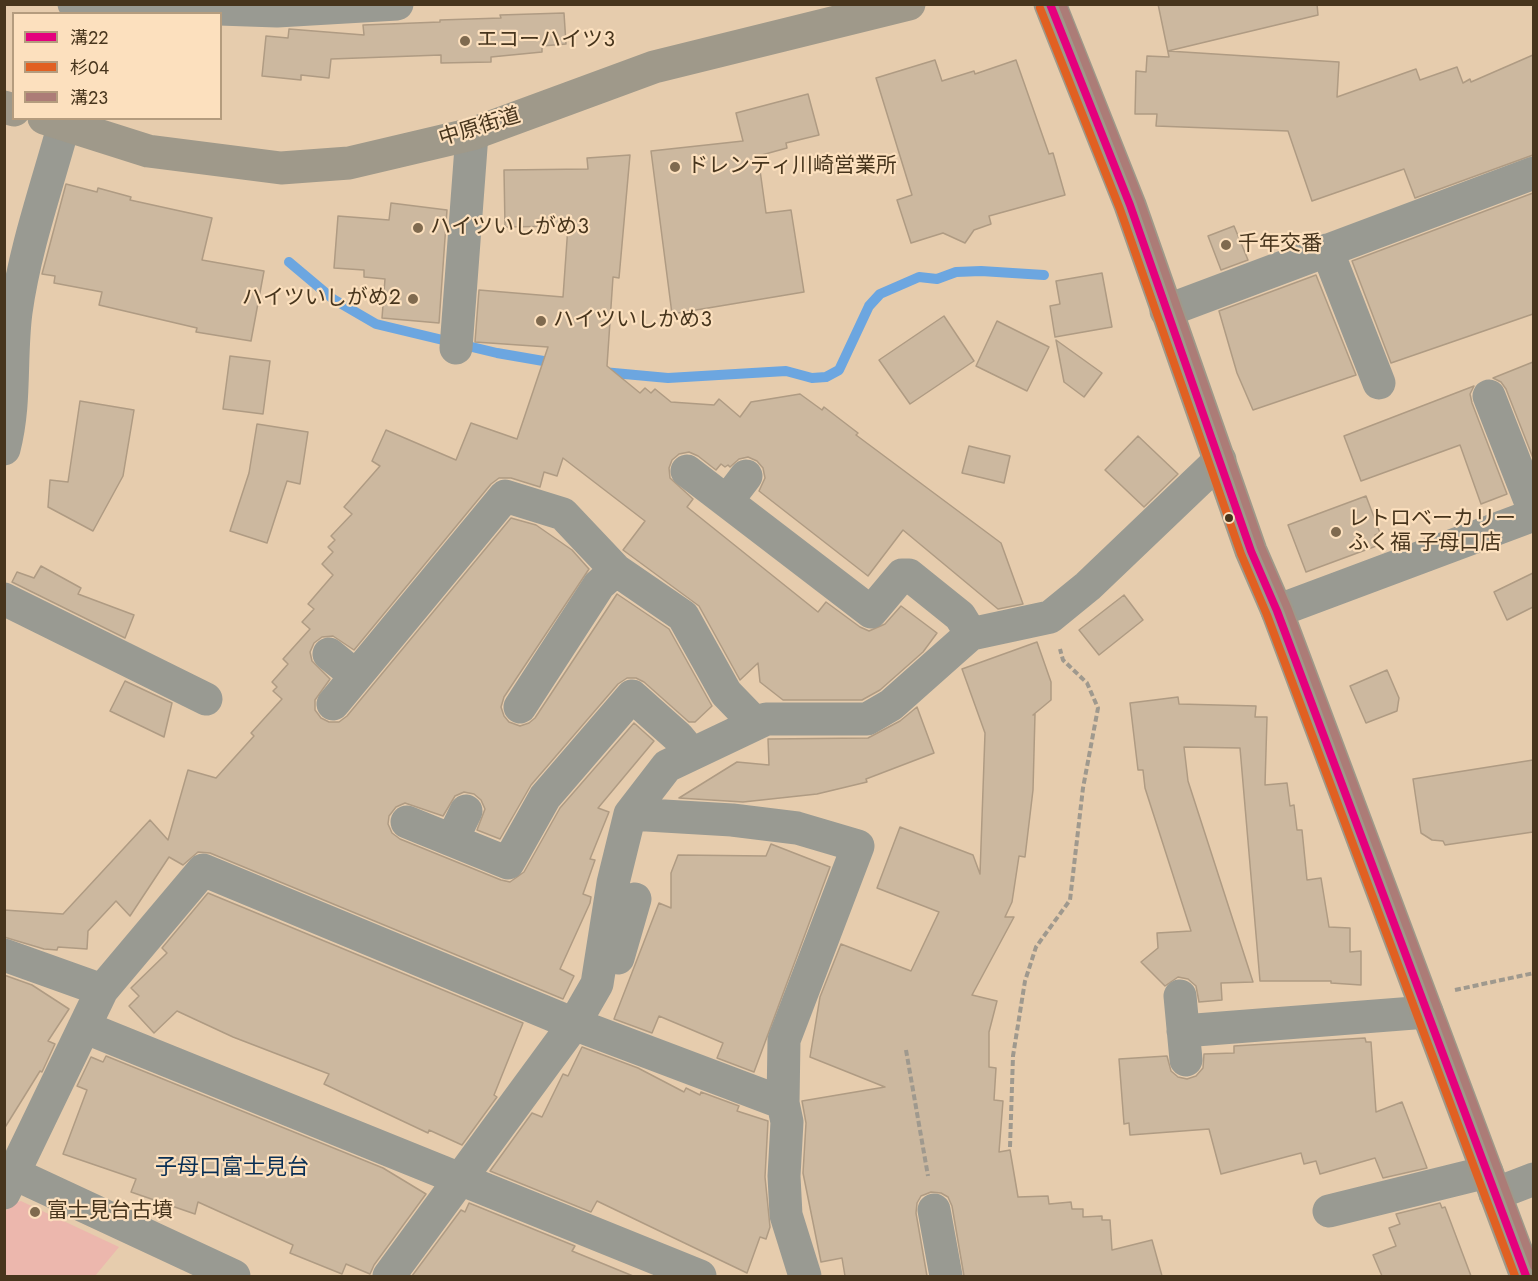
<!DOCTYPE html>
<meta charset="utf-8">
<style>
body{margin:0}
#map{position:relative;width:1538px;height:1281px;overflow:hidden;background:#e6ccad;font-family:Jost,"Noto Sans JP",sans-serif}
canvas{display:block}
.frame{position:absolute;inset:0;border:6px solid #47351d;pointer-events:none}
.legend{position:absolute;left:12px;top:12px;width:210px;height:108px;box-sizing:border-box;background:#fce0be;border:2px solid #b49c7e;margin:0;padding:8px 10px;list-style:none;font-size:18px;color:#47351d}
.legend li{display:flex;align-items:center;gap:12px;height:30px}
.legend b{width:30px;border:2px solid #b49c7e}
</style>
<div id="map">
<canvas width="1538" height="1281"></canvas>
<div class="frame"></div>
<ul class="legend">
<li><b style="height:8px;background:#e5007d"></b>溝22</li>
<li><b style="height:8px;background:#e16022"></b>杉04</li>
<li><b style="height:8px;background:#ac7c77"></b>溝23</li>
</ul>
</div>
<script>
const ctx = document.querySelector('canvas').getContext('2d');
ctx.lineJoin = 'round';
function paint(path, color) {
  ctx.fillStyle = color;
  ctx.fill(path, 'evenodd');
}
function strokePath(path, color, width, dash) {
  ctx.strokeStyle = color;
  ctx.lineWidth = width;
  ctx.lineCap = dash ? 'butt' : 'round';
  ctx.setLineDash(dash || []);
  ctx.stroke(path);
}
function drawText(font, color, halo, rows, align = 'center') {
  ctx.font = font + ' Jost,"Noto Sans JP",sans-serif';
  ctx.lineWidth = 4.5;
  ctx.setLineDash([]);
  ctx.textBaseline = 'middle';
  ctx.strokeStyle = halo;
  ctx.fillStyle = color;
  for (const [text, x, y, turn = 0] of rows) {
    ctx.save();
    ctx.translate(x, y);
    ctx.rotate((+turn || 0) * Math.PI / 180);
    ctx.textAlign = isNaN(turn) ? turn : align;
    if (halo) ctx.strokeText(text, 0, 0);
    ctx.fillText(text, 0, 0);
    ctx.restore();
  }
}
paint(new Path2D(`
 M21,1201L119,1247L95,1276H5V1212L12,1203Z`), '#ecb7ad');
strokePath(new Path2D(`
 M289,262L333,299L376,324L497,353L555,363
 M603,372L668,378L786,371L812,378L826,377L839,370L869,306L880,294L919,277L937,279L956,272L981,271L1044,275`), '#6ca6e0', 10);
const building = new Path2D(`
 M1158,4H1317L1318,15L1168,51L1339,62L1337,97L1416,69L1420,80L1457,67L1463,83L1470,79L1471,82L1533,55V155L1415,198L1404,169L1312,201L1288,131L1156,126L1157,114H1135L1136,71L1146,72L1147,56L1169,57Z
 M564,13L566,44L542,46V52L491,57V62L441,63V55L331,59L329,78L301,75V80L262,76L266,36L288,38L289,29L364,35L363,25L440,22V20L501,18L500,15Z
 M935,60L942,81L974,71L975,74L1016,60L1049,154L1053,153L1065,195L989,216L991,224L974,230L965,243L943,233L911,243L897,200L912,195L876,78Z
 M808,94L819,135L786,143L787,148L758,156L766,213L791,210L804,292L672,314L651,151L743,141L736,113Z
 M630,155L619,278L613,277L607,366L640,393L645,388L651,393L655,389L671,402L714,405L719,399L740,417L751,402L800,394L822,410L824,407L858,433L856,435L1001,543L1023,604L998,609L903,530L868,576L759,491L765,478L763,468L757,461L748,457L739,459L730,467L728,465L725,467L721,464L716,470L698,456L689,452L679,454L672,460L669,468L670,478L693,499L687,507L818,612L826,602L860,627L869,631L885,624L901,606L937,633L923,652L880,690L862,700H783L760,682L758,663L740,680L699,606L623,550L645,521L563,458L557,476L544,472L540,487L511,478H499L491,484L354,650L333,636L322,637L314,643L310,652L312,661L330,679L315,700V710L321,718L329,722H339L347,716L511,518L536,525L572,550L589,569L504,697L501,707L504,716L509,722L520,726L529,723L535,718L617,594L669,629L712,706L695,722H689L644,682L636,678H627L618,684L531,785L500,839L477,830L485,809L481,800L474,794L464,792L455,796L443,816L405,803L396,807L389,816L388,824L392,833L400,839L501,880L510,882L524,872L560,808L634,723L654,741L598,808L609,812L590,859L595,860L583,894L591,897L590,903L560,969L574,976L563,999L210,853L198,852L183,865L169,857L130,916L116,901L88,931L87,949L58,947L57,950L44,949L4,937V910L63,914L150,820L168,840L188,770L216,778L254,736L251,733L282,699L273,691L277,687L272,682L288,664L283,659L310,629L302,622L314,609L308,604L333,575L322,564L333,552L328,547L335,540L331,536L352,514L344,507L380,466L372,461L386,430L456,460L471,423L517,439L548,347L475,342L479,290L563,297L568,226L505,227L504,170L588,169L587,158Z
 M66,184L97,192L98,188L131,197L130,200L212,218L202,260L264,271L251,341L196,332L197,328L99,305L102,292L54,283L55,276L42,274Z
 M1533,193V314L1391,363L1352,261Z
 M391,203L447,210L439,323L382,318L385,279L364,277V270L334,268L338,216L389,220Z
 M1234,226L1248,260L1221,270L1208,236Z
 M1102,273L1112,327L1055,337L1050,306L1060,304L1056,281Z
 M1316,275L1356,375L1253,410L1237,373L1219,311Z
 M944,316L974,361L910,404L879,360Z
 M997,321L1049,347L1027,391L976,366Z
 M1056,340L1102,373L1084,397L1064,382Z
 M230,356L270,361L263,414L223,409Z
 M1533,362V458L1506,389L1501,382L1493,378Z
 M1474,386L1470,394L1472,403L1507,494L1481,504L1460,445L1361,481L1344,436Z
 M80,401L134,410L123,476L93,531L48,507L50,480L68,482Z
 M257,424L308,432L300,484L287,481L267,543L230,531L249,473Z
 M1138,436L1178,474L1144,507L1105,470Z
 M969,446L1010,456L1004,483L962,473Z
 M1366,496L1380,533L1375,535L1379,545L1306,572L1288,525Z
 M41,566L81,588L78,594L134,615L125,638L12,582L17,572L34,578Z
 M1533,573V607L1507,620L1494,592Z
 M1124,595L1143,620L1099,655L1079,630Z
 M1037,642L1051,682V700L1033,715L1035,714L1033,790L1025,857L1019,856L1012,902L1005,917H1014L972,995L997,1001L989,1032V1067L996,1068L994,1100L1003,1101L999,1152L1010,1150L1018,1197L1048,1196L1049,1204L1071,1202L1072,1209H1083V1217L1102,1216V1220H1110L1112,1250L1152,1240L1162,1276H964L952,1206L948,1197L941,1193L931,1192L921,1196L917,1203L916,1213L927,1276H845L842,1258L821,1262L803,1173L806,1123L802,1101L885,1087L810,1057L820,997L841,944L911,971L939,912L877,888L900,827L973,855L980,874L985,733L962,669Z
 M1387,670L1399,698L1397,711L1366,723L1350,686Z
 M125,681L172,703L164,737L110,711Z
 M1178,697L1179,704L1256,706L1255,717H1267L1265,785L1287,783L1290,806L1294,805L1297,830H1302L1307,880L1321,878L1329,927L1350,928V952L1361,951V985L1331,983V981H1260L1240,748L1184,747L1188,781L1253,982L1221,983L1222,1000L1199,1002L1196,986L1188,979L1178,977L1165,986L1141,962L1158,948L1157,933L1191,931L1145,788L1143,770H1138L1130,703Z
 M917,707L934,753L866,779L867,782L817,794L743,802L679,798L737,762L769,765L768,739L868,738L900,721Z
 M1533,760V832L1445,845L1443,841L1432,840L1421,833L1413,779Z
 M771,844L830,867L754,1072L717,1058L723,1043L659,1016L652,1033L614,1019L659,903L671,908V873L678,855L766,856Z
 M208,893L523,1023L494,1095L497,1097L462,1145L429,1130L428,1133L324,1084L329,1074L233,1037L177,1011L154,1033L129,1006L139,996L131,988L167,953L162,948Z
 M4,975L32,985L69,1009L48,1041L55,1044L42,1072L40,1071L4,1129Z
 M1365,1038L1366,1042H1371L1376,1112L1402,1102L1427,1168L1383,1178L1375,1158L1320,1174L1316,1161L1304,1164L1301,1153L1221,1174L1209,1129L1130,1135L1129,1123L1124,1124L1119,1059L1167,1056L1171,1071L1178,1077L1187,1079L1196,1076L1203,1068L1204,1054L1234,1053V1046Z
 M582,1047L638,1068L684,1092L686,1088L700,1095L701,1092L739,1106L737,1111L768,1121L765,1177L770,1227L766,1239L760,1237L747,1273L597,1201L591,1212L490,1171L532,1113L542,1117L563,1074L568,1076Z
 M106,1056L383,1168L426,1194L374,1265L370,1274L346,1264L342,1274L290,1253L293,1245L198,1202L195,1214L131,1192L136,1179L63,1154L87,1090L77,1086L91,1057L103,1062Z
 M469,1203L575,1246L572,1251L633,1276H412L461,1210L465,1212Z
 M1440,1203L1442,1208L1445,1207L1471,1276H1382L1373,1255L1396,1246L1389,1228L1400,1224L1396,1214Z`);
paint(building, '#ccb89f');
strokePath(building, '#af9b83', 1.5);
strokePath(new Path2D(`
 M1455,990L1534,973
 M906,1050L928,1176
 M1010,1147L1013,1056L1025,981L1036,947L1070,900L1083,788L1098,708L1087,683L1063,660L1060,649`), '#9f998e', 4, [6, 3]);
strokePath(new Path2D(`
 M74,4L277,11L397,4
 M1327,250L1379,383
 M1166,311L1534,173
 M456,348L472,134
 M1489,396L1534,511
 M4,449C16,403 10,358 16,312C25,248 47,186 64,124
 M687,471L871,612L902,575H909L960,616L971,634
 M727,501L746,476
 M4,599L206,699
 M1277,611L1534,515
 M329,654L356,676
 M333,704L505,496L563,514L616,570L683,616L726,693L756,724
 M520,707L599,585L616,570
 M630,814L732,820L797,828L858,846L784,1040L783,1103L787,1122L784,1176L786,1215L805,1276
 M407,822L508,863L545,797L632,696L678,737L692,754
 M452,840L466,811
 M4,955L102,990
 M618,958L635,899
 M1180,996L1186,1060
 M84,1027L700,1276
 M1183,1031L1427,1012
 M4,1169L234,1276
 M4,1193L102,990L203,870L574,1024L783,1103
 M1495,1194L1534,1179
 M934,1210L946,1276
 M1329,1211L1487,1172
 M389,1276L574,1024L597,984L613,883L630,814L667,766L766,719H867L891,705L971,634L1050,617L1088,586L1220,460`), '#999a92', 33);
strokePath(new Path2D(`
 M1050,4L1130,205L1251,551L1277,611L1526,1276
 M4,107L14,110
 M44,118L148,151L281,168L349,163L472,134L654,67L909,4`), '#9f998a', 33);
strokePath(new Path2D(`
 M1050,4L1130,205L1251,551L1277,611L1526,1276`), '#e5007d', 8);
strokePath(new Path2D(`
 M1040,8L1120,209L1241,554L1267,615L1515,1276`), '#e16022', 8);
strokePath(new Path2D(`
 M1062,4L1140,201L1261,547L1287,607L1534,1266`), '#ac7c77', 8);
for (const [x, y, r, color] of [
 [465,41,6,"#7f6a4f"],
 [675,167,6,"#7f6a4f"],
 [418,228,6,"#7f6a4f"],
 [1226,245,6,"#7f6a4f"],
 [413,299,6,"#7f6a4f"],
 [541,321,6,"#7f6a4f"],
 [1229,518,5,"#47351d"],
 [1336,532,6,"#7f6a4f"],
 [35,1212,6,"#7f6a4f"]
]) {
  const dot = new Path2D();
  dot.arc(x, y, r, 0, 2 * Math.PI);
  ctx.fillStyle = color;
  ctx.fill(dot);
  strokePath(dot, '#fce0be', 2);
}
drawText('21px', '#47351d', '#fce0be', [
 ["エコーハイツ３",477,41],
 ["ドレンティ川崎営業所",687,167],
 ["ハイツいしがめ３",430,228],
 ["千年交番",1238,245],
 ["ハイツいしがめ２",401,299,"right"],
 ["ハイツいしかめ３",553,321],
 ["レトロベーカリー",1348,520],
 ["ふく福 子母口店",1348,544],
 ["富士見台古墳",47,1212]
], 'left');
drawText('21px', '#47351d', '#fce0be', [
 ["中原街道",480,128,-17]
]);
drawText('22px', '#082e54', '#fce0be', [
 ["子母口富士見台",232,1169]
]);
</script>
